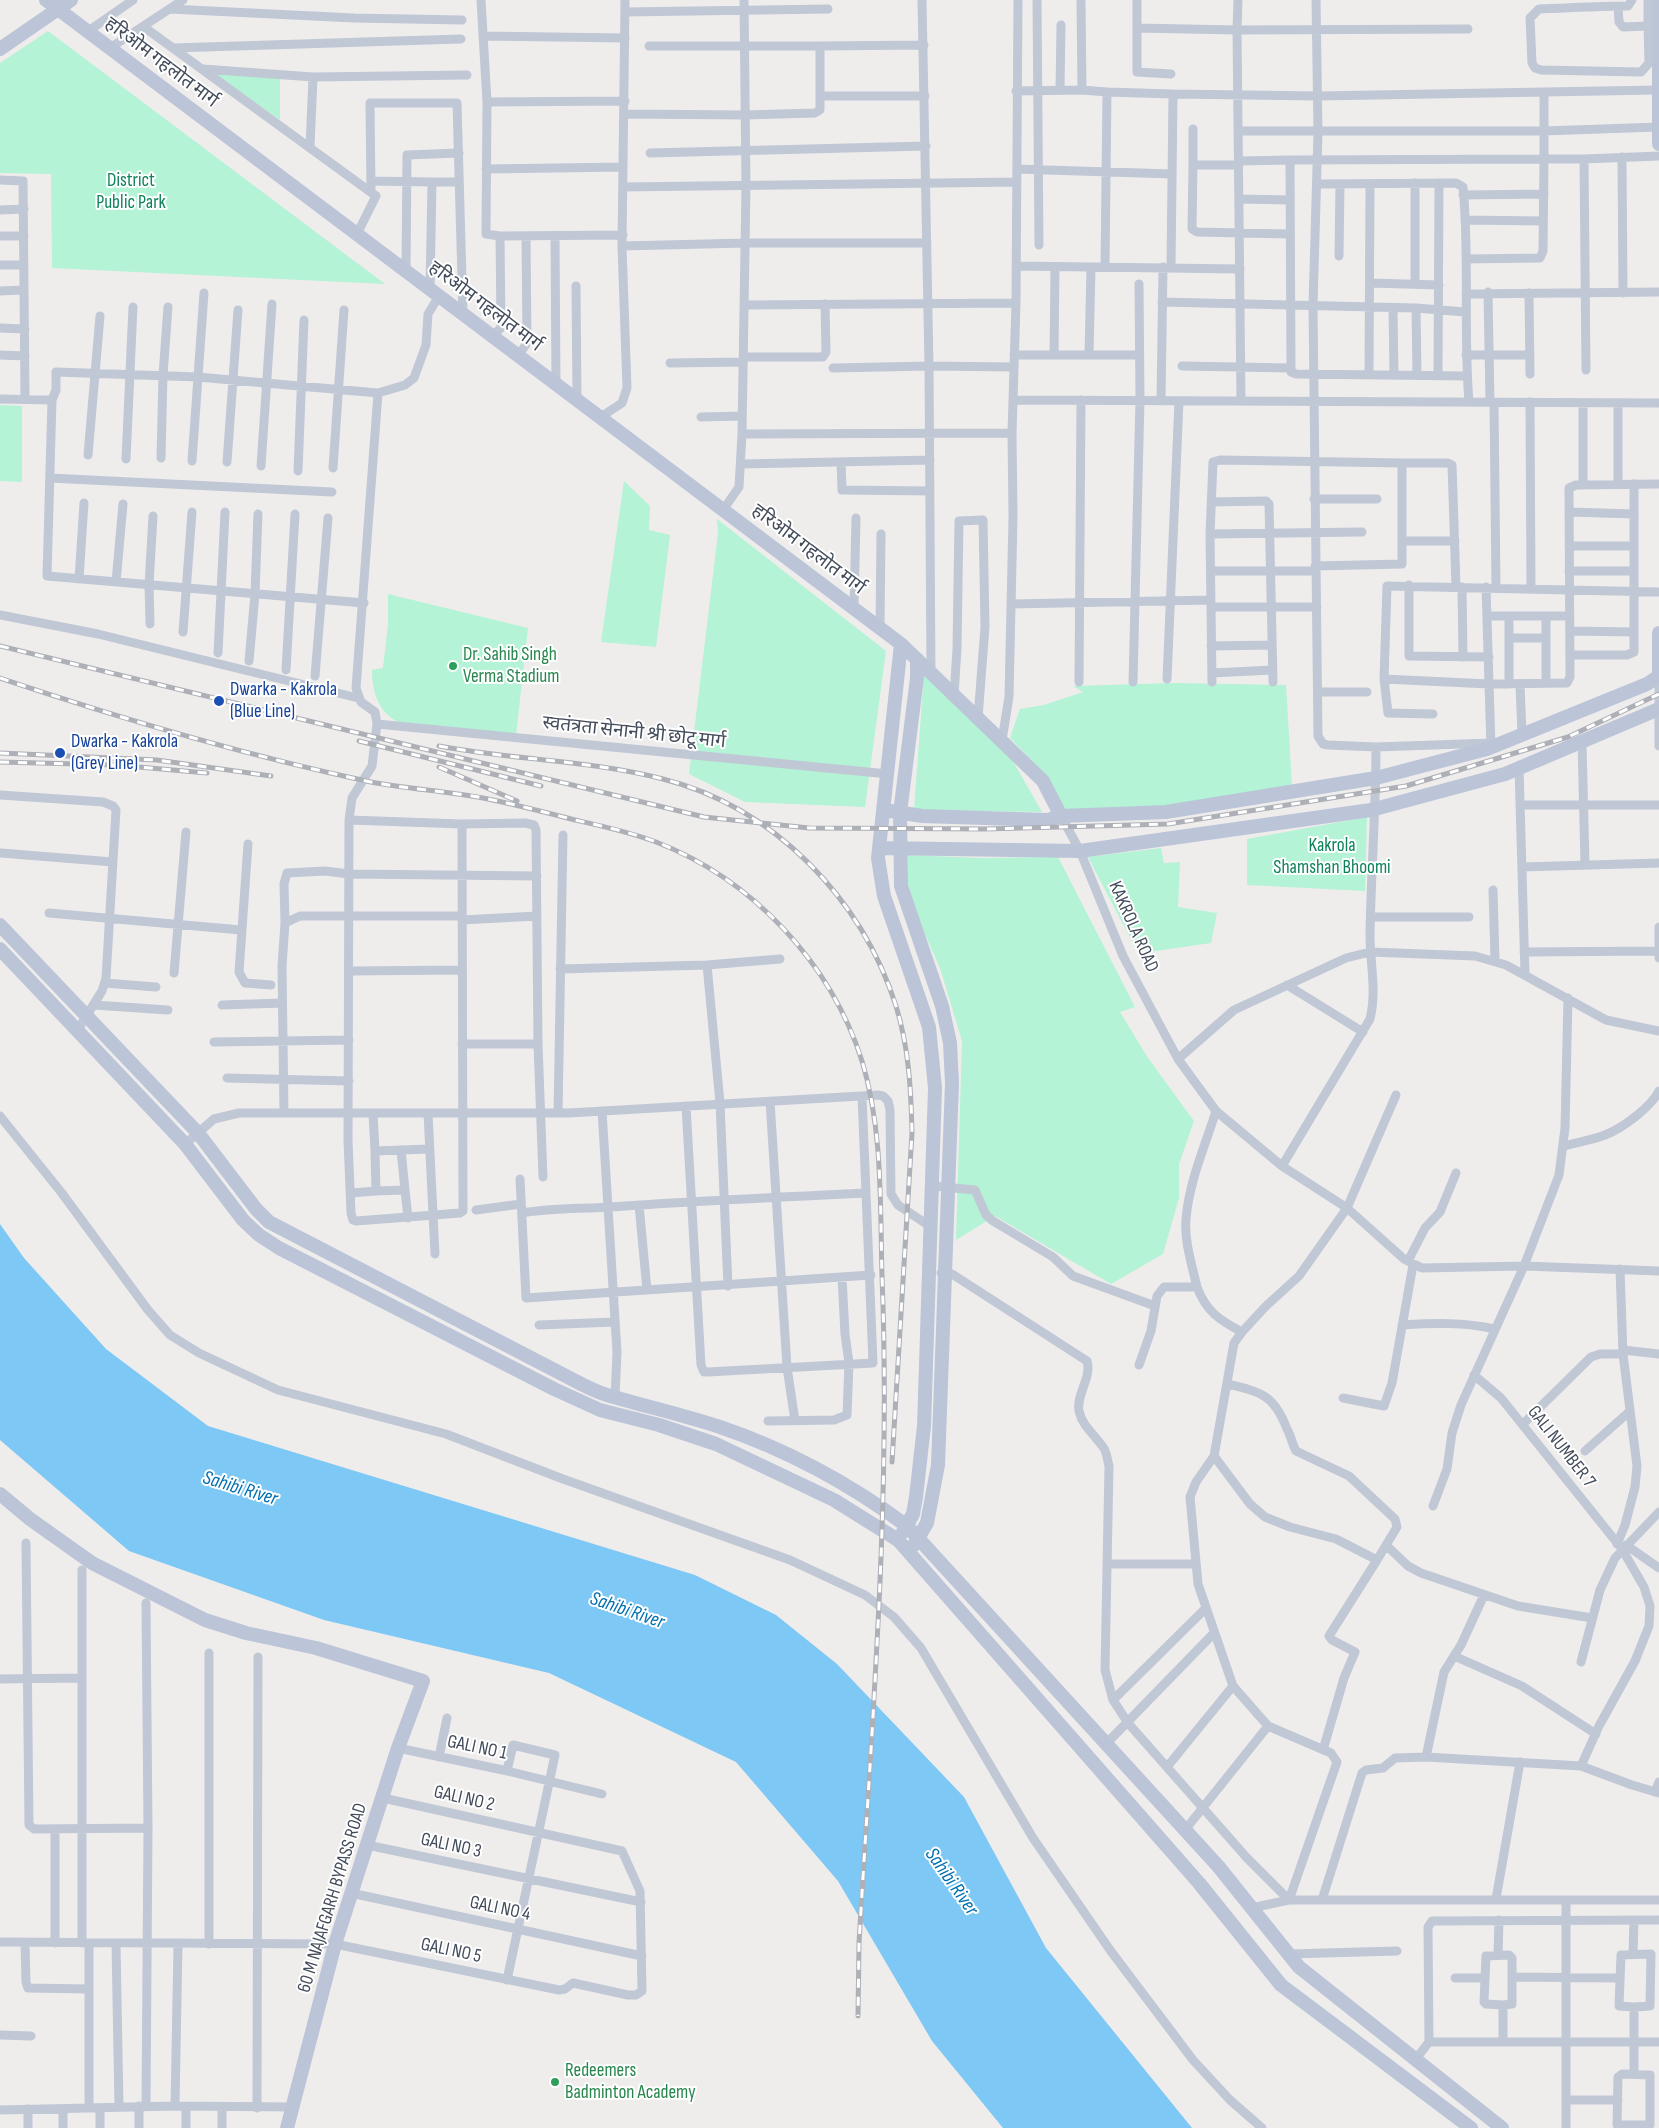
<!DOCTYPE html>
<meta charset="utf-8">
<style>
body{margin:0}
canvas{display:block;background:#efecec}
</style>
<canvas width="1659" height="2128"></canvas>
<script>
const ctx = document.querySelector('canvas').getContext('2d');
ctx.lineJoin = 'round';
function paint(path, color) {
  ctx.fillStyle = color;
  ctx.fill(path, 'evenodd');
}
function strokePath(path, color, width, dash) {
  ctx.strokeStyle = color;
  ctx.lineWidth = width;
  ctx.lineCap = dash ? 'butt' : 'round';
  ctx.setLineDash(dash || []);
  ctx.stroke(path);
}
function drawText(font, color, halo, rows, align = 'center') {
  ctx.font = font + ' "Sofia Sans Condensed","Noto Sans Devanagari",sans-serif';
  ctx.lineWidth = 4;
  ctx.setLineDash([]);
  ctx.textBaseline = 'middle';
  ctx.strokeStyle = halo;
  ctx.fillStyle = color;
  for (const [text, x, y, turn = 0] of rows) {
    ctx.save();
    ctx.translate(x, y);
    ctx.rotate((+turn || 0) * Math.PI / 180);
    ctx.textAlign = isNaN(turn) ? turn : align;
    if (halo) ctx.strokeText(text, 0, 0);
    ctx.fillText(text, 0, 0);
    ctx.restore();
  }
}
paint(new Path2D(`
 M48,31L76,52L385,284L52,268L51,174L0,173V63Z
 M212,72L280,77V120Z
 M0,405L22,406V482L0,481Z
 M624,481L650,506L649,530L670,535L656,647L601,642Z
 M717,519L886,651L865,807L745,802L689,774L718,533Z
 M388,594L528,628L516,735L398,722C378,712 372,691 372,670L383,668L388,625Z
 M924,673L1010,756L1042,812L914,810Z
 M1174,683L1286,685L1292,786L1157,808L1065,812L1043,772L1010,738L1020,709L1044,705L1083,692L1073,686Z
 M1367,817L1365,891L1247,885V839Z
 M1161,848L1164,863L1180,862L1178,907L1217,913L1211,943L1142,953L1137,951L1088,857Z
 M908,855L981,858L1058,857L1135,1007L1120,1012L1148,1058L1194,1121L1179,1164V1198L1163,1254L1111,1284L995,1216L956,1240L962,1041L940,968L918,919L907,881Z`), '#b4f3d6');
paint(new Path2D(`
 M0,1224L24,1258L106,1349L208,1426L695,1575L776,1615L837,1664L964,1797L1046,1948L1192,2128H1003L932,2041L838,1881L736,1762L549,1673L324,1620L129,1551L0,1440Z`), '#7dc8f4');
strokePath(new Path2D(`
 M481,0L487,102L486,234L500,236L501,328L492,336
 M1037,0L1039,245
 M1081,0L1082,90
 M1137,0V28L1237,30L1241,401
 M1238,0L1237,30L1468,29
 M1648,0V26
 M1618,6L1619,22L1623,27L1648,26L1649,63L1641,72L1541,70L1535,68L1532,63L1530,18L1539,9C1569,8 1598,6 1628,6L1632,0
 M170,9L354,18L462,20
 M625,12L828,9
 M144,27L376,196L357,234
 M1137,28V72L1171,74
 M87,32L133,0
 M483,36L625,38
 M820,46L924,45
 M110,48L183,0
 M173,48L461,39
 M203,69L313,77L467,75
 M1060,90L1061,25
 M1016,91L1082,90L1107,92L1105,267
 M1107,92L1173,94L1171,267
 M1544,93V159H1584L1586,370
 M1173,94L1318,96L1658,90
 M821,96H925
 M487,102L625,101
 M625,114L746,115L815,113L820,110V46H649
 M1238,131H1543L1659,127
 M310,147L313,77
 M650,153L926,146
 M1622,157L1623,293
 M1584,159L1659,156
 M1239,161L1290,160
 M1193,165V129
 M1239,165H1193L1192,229L1197,232L1289,234
 M486,169L623,167
 M1017,169L1172,174
 M0,180L23,181L25,399
 M371,181L432,182L430,289
 M432,182H459
 M1317,184L1456,183L1463,187C1470,259 1463,331 1469,402
 M623,187L1017,182
 M371,191L370,103H457L463,314
 M1463,195L1544,194
 M1240,199L1290,200
 M0,210L24,209
 M1466,220L1543,221
 M0,236H24
 M500,236L623,235
 M555,236L556,385
 M622,246L746,243H927
 M1339,256L1340,184
 M1466,259L1540,258L1543,251L1544,159L1290,160L1291,372L1296,374L1467,376
 M0,265H24
 M1016,266L1240,269
 M406,271L407,155L459,153
 M1370,283L1439,285
 M1415,284V183
 M576,286L577,401
 M0,291L24,290
 M1488,292L1490,402
 M1529,293L1530,374
 M1466,294L1659,292
 M1162,302L1416,308L1465,312
 M745,305L1016,303
 M1393,308L1394,375
 M1416,308L1417,375
 M0,328L25,329
 M0,355L25,356
 M1014,355H1139
 M1054,355L1055,267
 M1089,355L1091,267
 M1466,355H1530
 M518,356L527,343L526,236
 M744,357H823L826,352L825,304
 M670,363L743,362
 M1182,366L1290,368
 M833,368L929,366L922,0
 M1369,375L1370,184
 M1438,375L1439,183
 M0,399L52,400
 M1013,400L1659,403
 M1161,400L1163,267
 M1494,402L1496,588
 M1530,402L1531,589
 M1618,403V484
 M701,417L742,416
 M599,418L622,403L627,388L622,246L625,0
 M742,434L746,186L744,0
 M88,455L100,316
 M161,458L163,375L168,307
 M126,459L133,307
 M192,461L204,293
 M227,462L238,310
 M841,462L842,490L930,491
 M1402,463H1448L1452,465L1456,586
 M741,464L930,460
 M261,466L272,304
 M333,468L344,310
 M298,471L304,320
 M50,478L332,492
 M1583,484V403
 M1314,499H1377
 M1211,502L1266,501L1269,504L1273,682
 M723,510L739,487L742,434L1012,433
 M1569,512L1634,514
 M1210,534L1362,532
 M1403,541H1455
 M1569,546H1634
 M1211,571H1315
 M1569,571H1634
 M79,579L84,503
 M116,582L123,504
 M1409,585V656L1489,657
 M1462,587L1463,657
 M1486,587L1491,747
 M364,603L47,576L52,400L56,390V372L198,377L378,393L405,385L414,378L426,345L428,314L439,296
 M1011,604L1211,600
 M854,607L856,518
 M1211,607H1317
 M0,615L98,634L358,698
 M1488,616H1570
 M1509,616V684
 M150,624L149,585L153,516
 M880,628L881,534
 M1570,631L1634,632
 M183,632L192,512
 M1509,638H1546
 M1211,646L1272,645
 M218,653L225,512
 M1570,655H1627L1634,652V484
 M249,661L255,594L258,514
 M286,670L295,514
 M931,673L929,366L1014,367
 M1212,673L1272,670
 M315,676L328,518
 M1659,676V746
 M1167,679L1179,401
 M1384,679L1489,684L1567,683L1570,677L1569,488L1576,485L1659,484
 M1079,682L1081,400
 M1133,682L1140,400L1139,284
 M1212,682L1210,534L1213,462L1220,460L1402,463V564L1315,566
 M1546,683V616
 M1520,684L1522,734
 M1318,692H1367
 M954,695L957,649L959,521L983,520L985,627L978,718
 M1433,714L1388,713L1384,679L1387,586L1659,592
 M377,724L888,774
 M1002,740L1009,697L1013,517L1012,433L1016,303L1018,0
 M1582,742L1585,865
 M1376,747L1491,743
 M1519,768L1525,974
 M0,795L103,802L113,806L116,810L106,978L102,991L77,1031
 M1520,805H1659
 M1061,816L1080,851L1123,956L1178,1059L1216,1111L1282,1166L1347,1208L1404,1259L1422,1268L1524,1266L1659,1271
 M349,820L462,824L463,1211L460,1213L356,1221L353,1220L351,1213L348,1140L349,820L352,798L372,766L377,724L375,712L361,702L356,688L378,393
 M462,824L525,823L534,825L536,830L538,1044L543,1177
 M248,844L239,972L245,983L271,985
 M1,853L113,862
 M1522,867L1659,863
 M1493,890L1495,961
 M49,913L241,930
 M1371,917H1469
 M462,920L537,916
 M285,923L300,916H462
 M1659,927V958
 M1524,952L1658,951
 M707,965L720,1103L728,1286
 M560,969L707,965L780,959
 M349,971L462,970
 M174,973L186,832
 M105,983L156,987
 M1287,985L1363,1032
 M94,1005L168,1010
 M222,1005L282,1003
 M214,1042L349,1040
 M462,1044H538
 M1178,1059L1234,1010L1346,958L1370,952L1475,956L1506,965L1606,1020L1659,1031
 M227,1078L349,1081
 M770,1101L787,1367L795,1421
 M686,1106L701,1365L704,1372H708L873,1363L862,1096
 M602,1111L617,1352L615,1397
 M284,1113L282,966L285,923L284,884L287,873L325,871L349,874L537,876
 M373,1113L375,1151
 M428,1113L435,1254
 M558,1113L563,835
 M0,1116L61,1192L148,1310L170,1335L199,1353L278,1390L446,1434L563,1479L790,1560L865,1595L894,1617L921,1648L1033,1838L1110,1950L1193,2060L1230,2100L1262,2128
 M185,1144L214,1119L239,1113H569L878,1095L883,1096L888,1101L890,1110L891,1194L898,1205L931,1227
 M1564,1146C1577,1142 1593,1140 1605,1135C1623,1128 1651,1107 1659,1091
 M1282,1166L1370,1019C1377,991 1370,963 1370,935C1371,872 1376,810 1376,747L1328,745L1323,744L1318,736L1313,306L1318,132L1316,0
 M520,1179L526,1298L871,1275
 M933,1186L975,1190L986,1215L993,1221L1053,1257L1073,1276L1155,1306
 M405,1190L408,1218
 M376,1191L405,1190L401,1150
 M351,1193L376,1191L375,1151L429,1149
 M639,1205L647,1290
 M476,1210L521,1204
 M522,1213C551,1208 580,1209 610,1207C695,1201 780,1197 866,1193
 M1408,1261L1425,1228L1440,1212L1456,1173
 M941,1273L952,1274L1087,1361C1092,1378 1076,1394 1079,1411C1082,1426 1095,1435 1103,1447C1107,1452 1107,1459 1109,1466L1105,1670L1113,1700L1128,1723L1247,1858L1289,1900H1659
 M1197,1287C1192,1265 1184,1241 1186,1219C1189,1182 1205,1146 1216,1111
 M539,1325L614,1322
 M1402,1325C1435,1323 1463,1322 1495,1329
 M1623,1350L1659,1354
 M1139,1365L1151,1331L1157,1296L1164,1287H1197C1206,1311 1219,1320 1242,1332
 M1474,1375L1501,1398L1622,1549L1644,1587L1650,1606L1649,1626L1635,1661L1599,1726L1581,1766L1632,1785L1659,1793
 M1343,1398L1384,1406L1392,1383L1413,1265
 M768,1421L834,1420L847,1415L849,1363L845,1334L842,1277
 M1523,1424L1591,1357L1600,1354H1623
 M1585,1451L1630,1411
 M1214,1456L1250,1504L1265,1517L1290,1527L1336,1539L1377,1560L1397,1527L1395,1519L1349,1476L1296,1451C1292,1444 1291,1436 1287,1429C1274,1395 1261,1392 1228,1384
 M1433,1506L1447,1469L1452,1433L1461,1405L1524,1266L1559,1175L1565,1128L1568,998
 M26,1543L29,1825L34,1829L148,1828
 M1617,1544L1625,1525L1635,1487L1637,1466L1623,1354L1620,1269
 M1386,1545L1408,1566L1421,1573L1518,1606L1592,1618
 M1626,1545L1659,1568
 M1107,1564H1196
 M1484,1595L1461,1645L1444,1672L1426,1757L1581,1766
 M1454,1656L1522,1686L1596,1734
 M1581,1662L1600,1590L1615,1558L1659,1512
 M0,1679L81,1678
 M1113,1700L1205,1609
 M1106,1744L1214,1633
 M398,1748L503,1770L602,1794
 M1323,1750L1344,1678L1355,1652L1332,1640L1329,1636L1377,1560
 M439,1757L447,1718
 M1167,1767L1233,1686
 M507,1771L513,1745L555,1755L507,1980
 M1655,1792L1659,1782
 M55,1829V1943
 M1185,1830L1268,1726
 M367,1845L641,1902
 M351,1893L642,1956
 M1496,1899L1520,1762
 M1322,1900L1362,1773L1366,1770L1383,1768L1395,1758L1426,1757
 M1251,1908L1289,1900L1337,1762L1331,1753L1268,1726L1233,1686L1198,1584L1190,1497L1196,1482L1214,1456L1234,1343L1242,1332L1266,1306L1299,1276L1347,1208L1396,1095
 M0,1942L335,1944L559,1990L565,1989L573,1983L628,1995H636L642,1991L640,1891L622,1851L383,1798
 M25,1943L26,1982L28,1988L89,1989
 M82,1943V1570
 M89,1944V2108
 M116,1944L119,2107
 M209,1944V1653
 M1289,1954L1397,1951
 M1633,1954L1634,1920
 M1498,1955L1499,1920
 M1512,1977L1620,1978
 M1455,1978H1484
 M1503,2005L1512,2004V1958L1509,1955L1486,1956L1484,2002L1486,2004L1503,2005V2042
 M0,2035L31,2036
 M1429,2042H1659
 M1415,2060L1429,2042L1428,1927L1432,1921L1659,1920
 M1622,2074L1650,2075V2125H1617L1618,2077Z
 M1634,2074V2007L1619,2006L1621,1955L1651,1954L1650,2006L1634,2007
 M1566,2100H1618
 M139,2106V2128
 M146,2106L148,1828L146,1603
 M175,2106L178,1945
 M186,2106V2128
 M100,2108V2128
 M257,2108L258,1657
 M28,2109V2128
 M63,2109V2128
 M0,2110L175,2106L293,2107
 M222,2128V2108
 M1566,2128V1900`), '#c1c8d5', 9);
strokePath(new Path2D(`
 M46,0L901,644L1043,781L1061,816
 M1659,0V144
 M0,49L71,0
 M901,644L878,858L884,896L929,1027L935,1088L924,1426L916,1497L913,1514L903,1532
 M1659,676V633
 M891,811L922,816L1048,820L1061,816L1166,812L1376,778L1487,749L1647,684L1659,676
 M879,848L1080,851L1371,810L1505,774L1659,709
 M0,925L198,1133L256,1209L269,1222L562,1374C576,1381 591,1390 607,1395C644,1406 683,1415 720,1427C788,1450 850,1484 907,1526L1218,1866L1299,1967L1502,2128
 M0,949L185,1144L243,1220L259,1235L279,1248L554,1389L600,1410L659,1425L716,1444L834,1500L898,1540L1199,1883L1281,1985L1471,2128
 M0,1494L30,1519L92,1563L205,1620L246,1633L316,1648L423,1681L398,1748L335,1944L287,2128
 M914,1545L927,1523L938,1465L952,1083L950,1043L942,1006L901,886L900,813L917,678V659`), '#bcc5d8', 14);
const rail = new Path2D(`
 M0,646L704,817L809,828L985,829L1168,824L1406,786L1568,737L1659,694
 M0,678C122,719 245,755 371,782C408,789 446,791 483,798C514,804 544,812 575,820C602,826 630,832 656,842C752,879 831,963 862,1061C883,1130 880,1205 882,1276C891,1499 872,1721 859,1943L858,2016
 M359,741L541,786
 M439,746C513,760 589,760 663,779C774,807 862,899 896,1006C909,1048 911,1090 912,1133L892,1462
 M0,753L157,760L271,776
 M0,762L116,765L207,773
 M439,767L517,801`);
strokePath(rail, '#adb0b7', 5);
strokePath(rail, '#fff', 3, [9]);
for (const [x, y, r, color] of [
 [453,666,5,"#2e9e5b"],
 [219,701,6,"#1a4fb4"],
 [60,753,6,"#1a4fb4"],
 [555,2082,5,"#2e9e5b"]
]) {
  const dot = new Path2D();
  dot.arc(x, y, r, 0, 2 * Math.PI);
  ctx.fillStyle = color;
  ctx.fill(dot);
  strokePath(dot, '#fff', 2);
}
drawText('19px', '#434c5b', '#fff', [
 ["हरिओम गहलोत मार्ग",161,63,37],
 ["हरिओम गहलोत मार्ग",485,307,37],
 ["हरिओम गहलोत मार्ग",808,550,37],
 ["स्वतंत्रता सेनानी श्री छोटू मार्ग",634,733,6],
 ["KAKROLA ROAD",1133,927,66],
 ["GALI NUMBER 7",1561,1447,52],
 ["GALI NO 1",477,1748,12],
 ["GALI NO 2",464,1799,13],
 ["GALI NO 3",451,1846,12],
 ["60 M NAJAFGARH BYPASS ROAD",333,1898,-73],
 ["GALI NO 4",500,1909,12],
 ["GALI NO 5",451,1951,12]
]);
drawText('19px', '#0e825b', '#fff', [
 ["District",131,181],
 ["Public Park",131,203],
 ["Kakrola",1332,846],
 ["Shamshan Bhoomi",1332,868]
]);
drawText('19px', '#27864d', '#fff', [
 ["Dr. Sahib Singh",463,655],
 ["Verma Stadium",463,677],
 ["Redeemers",565,2071],
 ["Badminton Academy",565,2093]
], 'left');
drawText('19px', '#164399', '#fff', [
 ["Dwarka - Kakrola",230,690],
 ["(Blue Line)",230,712],
 ["Dwarka - Kakrola",71,742],
 ["(Grey Line)",71,764]
], 'left');
drawText('italic 20px', '#0070b1', '#fff', [
 ["Sahibi River",240,1489,17],
 ["Sahibi River",627,1611,19],
 ["Sahibi River",951,1882,55]
]);
</script>
